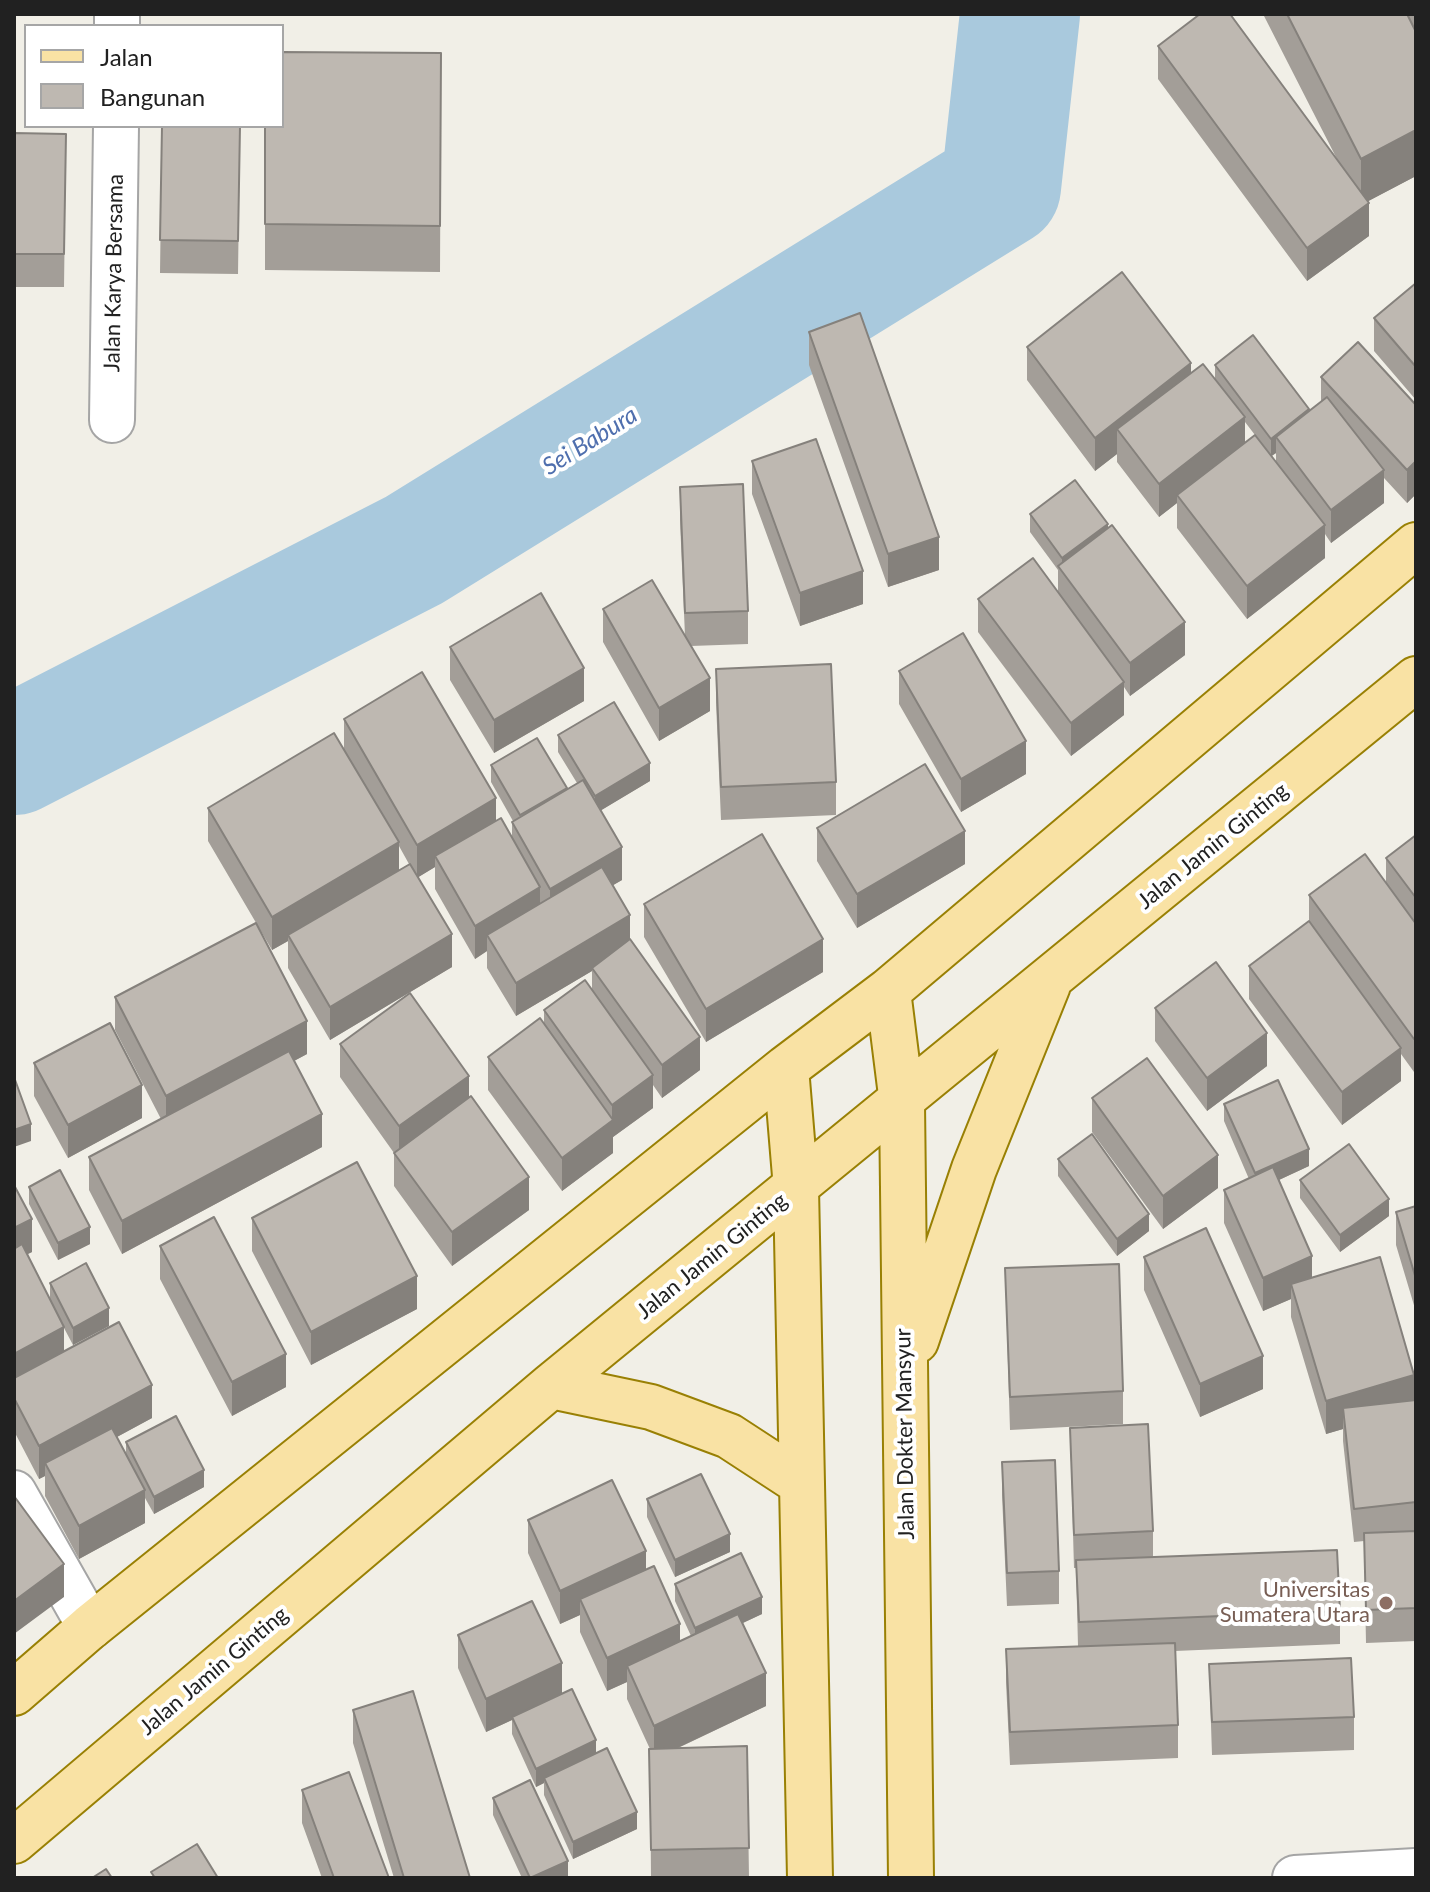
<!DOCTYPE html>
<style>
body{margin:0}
#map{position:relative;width:1430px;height:1892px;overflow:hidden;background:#f1efe7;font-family:Lato,sans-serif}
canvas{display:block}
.frame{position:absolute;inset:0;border:16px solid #212121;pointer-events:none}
.legend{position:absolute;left:24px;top:24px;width:260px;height:104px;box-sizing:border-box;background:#fff;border:2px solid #a6a6a6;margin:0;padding:10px 14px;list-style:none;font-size:24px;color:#212121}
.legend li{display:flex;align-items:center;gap:16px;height:40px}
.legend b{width:40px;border:2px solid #a6a6a6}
</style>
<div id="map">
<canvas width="1430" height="1892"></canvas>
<div class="frame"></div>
<ul class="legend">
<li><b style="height:10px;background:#f9e2a4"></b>Jalan</li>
<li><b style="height:22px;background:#beb8b1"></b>Bangunan</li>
</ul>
</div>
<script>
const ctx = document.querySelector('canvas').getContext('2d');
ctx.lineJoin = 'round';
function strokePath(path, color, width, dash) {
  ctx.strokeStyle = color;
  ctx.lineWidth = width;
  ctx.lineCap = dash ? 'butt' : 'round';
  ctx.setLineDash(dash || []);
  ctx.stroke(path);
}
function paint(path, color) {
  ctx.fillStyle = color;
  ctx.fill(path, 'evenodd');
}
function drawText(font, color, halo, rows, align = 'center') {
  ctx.font = font + ' Lato,sans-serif';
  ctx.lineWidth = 8;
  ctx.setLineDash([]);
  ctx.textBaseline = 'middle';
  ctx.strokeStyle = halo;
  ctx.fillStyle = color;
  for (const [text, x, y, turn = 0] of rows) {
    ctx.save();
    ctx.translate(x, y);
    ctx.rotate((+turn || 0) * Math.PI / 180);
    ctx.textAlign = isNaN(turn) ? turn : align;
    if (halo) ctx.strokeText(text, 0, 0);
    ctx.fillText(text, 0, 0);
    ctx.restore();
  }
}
strokePath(new Path2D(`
 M14,755L414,550L1001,187L1020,14`), '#a9c9dd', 120);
const minor = new Path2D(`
 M117,26V14
 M112,420L116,126
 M14,1493L90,1627
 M1295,1878L1416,1871`);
const primary = new Path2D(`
 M888,991L902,1103L911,1878
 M786,1068L796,1188L810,1878
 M916,1341L974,1169L1048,985
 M551,1386L651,1407L729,1436L801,1483
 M14,1693L90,1627L786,1068L888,991L1416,545
 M14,1841L551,1386L1416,679`);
strokePath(minor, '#a5a5a5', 48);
strokePath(primary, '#998004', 48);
strokePath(minor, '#fff', 44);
strokePath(primary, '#f9e2a4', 44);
paint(new Path2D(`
 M1263,14H1416V176L1368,201L1369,236L1307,281L1158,79V46L1338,161Z
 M441,53L440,272L265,270V126Z
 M162,126H240L238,274L160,273Z
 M14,133L66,134L64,287H14Z
 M1416,283V400L1374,351V318Z
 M809,332L939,570L888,587L809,365Z
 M1027,347L1191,373L1215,379V365L1309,411L1321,402V377L1416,405V494L1407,503L1384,478V503L1331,543L1325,534V558L1247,619L1177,528V503L1159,517L1117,462V454L1095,471L1027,380ZM1245,422L1255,435L1245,443ZM1276,453V462L1272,456Z
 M752,461L863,604L800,626L752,494Z
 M680,487L748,611V644L691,646L710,711L659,741L603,642V609L685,636L680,520Z
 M1030,514L1108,528L1185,655L1130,696L1124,687V715L1071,756L978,632V599L1058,593V570L1030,532Z
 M450,647L584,701L494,753L450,680Z
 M716,669L836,782V815L721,820L716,702Z
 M899,671L1026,774L961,812L899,704Z
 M344,719L496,821L512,837V822L513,821L491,782V765L567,789L577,783L558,752V735L650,781L601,810L622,880L613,885L630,940L700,1070L662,1098L653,1085V1108L613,1137V1153L562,1191L488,1090V1057L544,1023V1010L592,991V971L516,1016L487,968V951L475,959L435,889V867L418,877L452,967L330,1040L288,968V941L272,950L208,841V808L344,749ZM399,846L409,864L399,870Z
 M817,828L965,864L857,928L817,861Z
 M1416,835V1070L1414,1072L1401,1054V1081L1342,1125L1249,999V966L1309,922V895L1386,882V858Z
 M644,904L823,972L706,1042L644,937Z
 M115,997L307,1054L294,1061L322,1147L122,1254L89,1190V1157L161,1119L115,1030Z
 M1155,1008L1267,1066L1207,1111L1155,1041Z
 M340,1044L469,1098L529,1210L452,1266L394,1186V1153L340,1077Z
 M34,1063L142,1118L68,1158L34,1096Z
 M1092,1098L1218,1188L1163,1229L1092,1132Z
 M1224,1104L1309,1166L1279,1180L1312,1278L1414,1400H1416V1641L1366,1643L1364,1541L1354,1542L1343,1441V1429L1326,1434L1291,1317V1299L1263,1311L1224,1223V1190L1249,1179L1224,1121Z
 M1058,1159L1149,1231L1117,1256L1058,1176Z
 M1300,1180L1389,1216L1340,1252L1300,1198Z
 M14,1185L32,1252L27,1254L50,1299V1283L109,1326L73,1345L64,1328V1351L152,1418L117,1437L126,1453V1442L204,1487L154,1514L145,1498V1523L79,1559L45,1496V1476L39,1479L14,1431Z
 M29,1187L90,1244L58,1260L29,1204Z
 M1416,1206V1312L1396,1245V1212Z
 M252,1218L417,1309L311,1365L252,1251Z
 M160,1246L286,1387L232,1416L160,1279Z
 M1144,1257L1263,1389L1200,1417L1144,1290Z
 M1005,1268L1123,1391V1424L1010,1430Z
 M1070,1428L1153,1531V1557L1340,1611V1644L1175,1651L1178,1725V1758L1010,1765L1006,1682V1649L1078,1646L1076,1568H1074Z
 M1002,1462L1059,1571V1604L1007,1606L1002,1495Z
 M647,1499L730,1552L675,1577L647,1517Z
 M528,1520L646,1569L680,1641L691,1636L675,1601V1584L762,1614L743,1623L766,1706L676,1749L747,1746L749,1878H651L650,1749L627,1699V1682L607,1691L580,1632V1615L560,1624L528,1553Z
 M458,1635L562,1694L637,1829L573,1859L544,1795V1783L536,1787L512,1734V1720L486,1732L458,1668Z
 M1209,1664L1354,1717V1750L1212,1755Z
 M353,1710L470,1878H394L353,1743Z
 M302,1790L389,1878H322L302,1823Z
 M493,1798L568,1878H522L493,1815Z`), '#a39e98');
paint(new Path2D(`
 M1416,130V176L1361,205V159Z
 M1369,203V236L1307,281V248Z
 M1191,363V396L1117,429V454L1095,471V438Z
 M1309,409V426L1276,437V453L1271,456V439Z
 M1245,417V450L1177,495V503L1159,517V484Z
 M1416,461V494L1407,503V470Z
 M1384,470V503L1331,543V510Z
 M1108,524V541L1062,571V558Z
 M1325,525V558L1247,619V586Z
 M939,537V570L888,587V554Z
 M863,571V604L800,626V593Z
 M1185,622V655L1130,696V663Z
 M584,668V701L494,753V720Z
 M710,678V711L659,741V708Z
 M1124,682V715L1071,756V723Z
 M1026,741V774L961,812V779Z
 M650,763V781L595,814V796Z
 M496,798V831L435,856V867L417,878V845Z
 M965,831V864L857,928V894Z
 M399,842V875L288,935V941L272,950V917Z
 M622,847V880L550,922V889Z
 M540,887V920L487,935V951L475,959V926Z
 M630,915V948L592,968V971L516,1016V983Z
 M452,934V967L330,1040V1007Z
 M823,939V972L706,1042V1009Z
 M307,1021V1054L166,1129V1096Z
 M1267,1033V1066L1207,1111V1078Z
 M700,1037V1070L662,1098V1065Z
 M1416,1037V1070L1414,1072V1039Z
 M1401,1048V1081L1342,1125V1092Z
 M653,1075V1108L613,1137V1153L562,1191V1158L612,1120V1105Z
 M469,1076V1109L399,1159V1126Z
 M142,1085V1118L68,1158V1125Z
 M322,1114V1147L122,1254V1221Z
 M31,1124V1141L14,1147V1130Z
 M1309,1149V1166L1255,1191V1173Z
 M1218,1155V1188L1163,1229V1196Z
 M529,1177V1210L452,1266V1232Z
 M1389,1199V1216L1340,1252V1235Z
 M1149,1214V1231L1117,1256V1239Z
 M32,1219V1252L14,1261V1228Z
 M90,1227V1244L58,1260V1243Z
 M1312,1256V1289L1291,1284V1299L1263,1311V1278Z
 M417,1276V1309L311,1365V1332Z
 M109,1308V1326L73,1345V1328Z
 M64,1327V1360L14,1387V1354Z
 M286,1354V1387L232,1416V1382Z
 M1263,1356V1389L1200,1417V1384Z
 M1414,1375V1408H1343V1429L1326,1434V1401Z
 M152,1385V1418L50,1473L45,1463V1476L39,1479V1446Z
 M204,1470V1487L154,1514V1497Z
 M145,1490V1523L79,1559V1526Z
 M730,1534V1552L675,1577V1560Z
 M646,1551V1584L580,1599V1615L560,1624V1591Z
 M64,1564V1597L14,1634V1601Z
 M762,1597V1614L695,1645V1628Z
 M680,1624V1657L627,1666V1682L607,1691V1658Z
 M562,1663V1696L512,1717V1720L486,1732V1699Z
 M766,1673V1706L654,1759V1726Z
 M596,1740V1758L544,1778V1783L536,1787V1769Z
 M637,1812V1829L573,1859V1842Z
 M568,1861V1878H530Z`), '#85817c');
const building = new Path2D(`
 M1200,14H1230L1369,203L1307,248L1158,46Z
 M1287,14H1407L1416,32V130L1361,159Z
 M282,52L441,53L440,226L265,224V126H282Z
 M162,126H240L238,241L160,240Z
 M14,133L66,134L64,254H14Z
 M1122,272L1191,363L1095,438L1027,347Z
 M1416,283V367L1374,318Z
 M860,313L939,537L888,554L809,332Z
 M1253,335L1309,409L1271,439L1215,365Z
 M1358,342L1416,405V461L1407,470L1321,377Z
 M1203,364L1245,417L1159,484L1117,429Z
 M1327,397L1384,470L1331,510L1276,437Z
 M1255,435L1325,525L1247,586L1177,495Z
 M816,439L863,571L800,593L752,461Z
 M1075,480L1108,524L1062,558L1030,514Z
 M743,484L748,611L685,613L680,487Z
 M1112,525L1185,622L1130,663L1058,566Z
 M1033,558L1124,682L1071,723L978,599Z
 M652,580L710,678L659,708L603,609Z
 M541,593L584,668L494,720L450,647Z
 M963,633L1026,741L961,779L899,671Z
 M831,664L836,782L721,787L716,669Z
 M422,672L496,798L417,845L344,719Z
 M614,702L650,763L595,796L558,735Z
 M334,733L399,842L272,917L208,808Z
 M537,738L567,788L520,815L491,765Z
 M925,764L965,831L857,894L817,828Z
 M583,780L622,847L550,889L512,822Z
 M501,818L540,887L475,926L435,856Z
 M762,834L823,939L706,1009L644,904Z
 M1416,835V898L1386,858Z
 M1365,854L1416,924V1037L1414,1039L1309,895Z
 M410,864L452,934L330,1007L288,935Z
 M602,867L630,915L516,983L487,935Z
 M1309,921L1401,1048L1342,1092L1249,966Z
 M256,923L307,1021L166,1096L115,997Z
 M630,939L700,1037L662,1065L592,968Z
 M1216,962L1267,1033L1207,1078L1155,1008Z
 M585,980L653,1075L612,1105L544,1010Z
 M410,993L469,1076L399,1126L340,1044Z
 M540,1018L613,1120L562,1158L488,1057Z
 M110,1023L142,1085L68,1125L34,1063Z
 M289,1051L322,1114L122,1221L89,1157Z
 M1147,1058L1218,1155L1163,1196L1092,1098Z
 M14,1077L31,1124L14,1130Z
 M1278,1080L1309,1149L1255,1173L1224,1104Z
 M471,1096L529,1177L452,1232L394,1153Z
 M1092,1134L1149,1214L1117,1239L1058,1159Z
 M1349,1144L1389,1199L1340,1235L1300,1180Z
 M357,1162L417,1276L311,1332L252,1218Z
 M1273,1167L1312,1256L1263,1278L1224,1190Z
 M60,1170L90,1227L58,1243L29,1187Z
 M14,1185L32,1219L14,1228Z
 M1416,1206V1279L1396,1212Z
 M214,1217L286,1354L232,1382L160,1246Z
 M1206,1228L1263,1356L1200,1384L1144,1257Z
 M22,1244L64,1327L14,1354V1249Z
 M1380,1257L1414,1375L1326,1401L1291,1284Z
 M86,1263L109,1308L73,1328L50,1283Z
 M1119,1264L1123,1391L1010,1397L1005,1268Z
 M119,1322L152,1385L39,1446L14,1398V1378Z
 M1416,1400V1502L1354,1509L1343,1408Z
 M176,1416L204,1470L154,1497L126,1442Z
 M1148,1424L1153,1531L1074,1535L1070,1428Z
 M112,1428L145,1490L79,1526L45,1463Z
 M1055,1460L1059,1571L1007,1573L1002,1462Z
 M701,1474L730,1534L675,1560L647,1499Z
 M612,1480L646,1551L560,1591L528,1520Z
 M14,1496L64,1564L14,1601Z
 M1416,1531V1608L1366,1610L1364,1533Z
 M1337,1550L1340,1611L1079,1622L1076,1560Z
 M741,1553L762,1597L695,1628L675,1584Z
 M654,1566L680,1624L607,1658L580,1599Z
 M532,1601L562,1663L486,1699L458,1635Z
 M738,1614L766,1673L654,1726L627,1666Z
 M1175,1643L1178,1725L1010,1732L1006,1649Z
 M1351,1658L1354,1717L1212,1722L1209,1664Z
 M572,1689L596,1740L536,1769L512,1717Z
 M413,1691L470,1878H404L353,1710Z
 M747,1746L749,1848L651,1850L649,1749Z
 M607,1748L637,1812L573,1842L544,1778Z
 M349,1772L389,1878H334L302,1790Z
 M530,1780L568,1861L530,1878L493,1798Z
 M197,1844L218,1878H155L151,1872Z
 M106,1869L112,1878H92Z`);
paint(building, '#beb8b1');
strokePath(building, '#85817c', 2);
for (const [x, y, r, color] of [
 [1386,1603,8,"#8d6e63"]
]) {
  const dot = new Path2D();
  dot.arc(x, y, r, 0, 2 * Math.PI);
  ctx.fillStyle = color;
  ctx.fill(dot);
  strokePath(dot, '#fff', 3);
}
drawText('22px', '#212121', '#fff', [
 ["Jalan Karya Bersama",114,273,-89],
 ["Jalan Jamin Ginting",1213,846,-39],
 ["Jalan Jamin Ginting",712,1256,-39],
 ["Jalan Dokter Mansyur",905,1434,-91],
 ["Jalan Jamin Ginting",214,1671,-40]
]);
drawText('22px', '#785e54', '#fff', [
 ["Universitas",1370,1590],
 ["Sumatera Utara",1370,1615]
], 'right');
drawText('italic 24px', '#4f6fae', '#fff', [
 ["Sei Babura",590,441,-32]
]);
</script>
